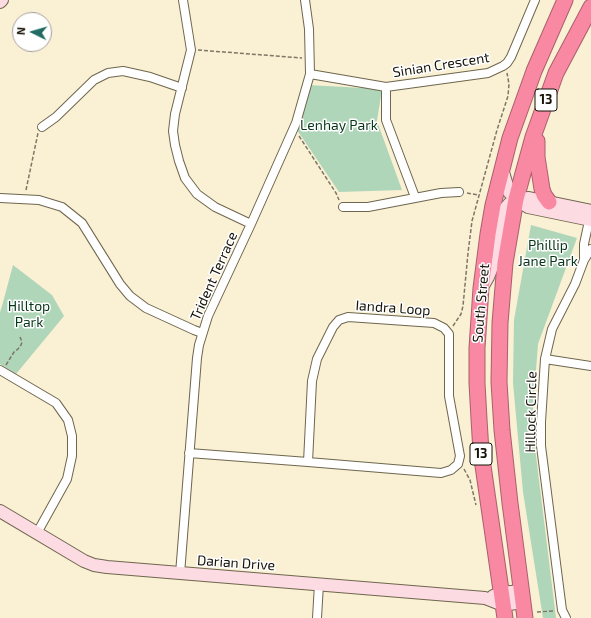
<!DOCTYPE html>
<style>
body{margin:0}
#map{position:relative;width:591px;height:618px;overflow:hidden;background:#faf0d4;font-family:"Exo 2",sans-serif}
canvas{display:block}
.north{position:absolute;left:12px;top:12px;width:40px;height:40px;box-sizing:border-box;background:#fff;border:1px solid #a2a19d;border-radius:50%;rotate:275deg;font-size:11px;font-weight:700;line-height:16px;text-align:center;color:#161309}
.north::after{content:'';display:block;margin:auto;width:14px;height:18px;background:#226b64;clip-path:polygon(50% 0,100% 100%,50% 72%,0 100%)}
</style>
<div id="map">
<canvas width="591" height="618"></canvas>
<div class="north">N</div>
</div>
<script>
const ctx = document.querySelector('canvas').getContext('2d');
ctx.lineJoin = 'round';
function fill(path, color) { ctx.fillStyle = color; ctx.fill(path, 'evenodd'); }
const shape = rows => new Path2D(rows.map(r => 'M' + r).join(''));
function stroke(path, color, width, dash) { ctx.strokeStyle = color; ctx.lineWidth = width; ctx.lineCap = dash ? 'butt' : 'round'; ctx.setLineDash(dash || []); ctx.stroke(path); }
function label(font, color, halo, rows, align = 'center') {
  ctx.font = font + ' "Exo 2",sans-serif'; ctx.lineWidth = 3; ctx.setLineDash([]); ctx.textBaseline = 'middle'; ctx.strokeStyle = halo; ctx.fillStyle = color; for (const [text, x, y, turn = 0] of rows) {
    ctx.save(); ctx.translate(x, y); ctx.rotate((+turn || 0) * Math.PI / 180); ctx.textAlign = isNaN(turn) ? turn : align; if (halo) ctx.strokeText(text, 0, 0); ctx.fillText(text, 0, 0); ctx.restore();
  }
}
const green = shape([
 [308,85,382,89,377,121,402,190,339,192,297,130],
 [531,225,577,238,538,344,532,423,556,618,543,618,523,492,513,383,514,320],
 [13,265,52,295,64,316,16,374,0,364,0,312,2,306]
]);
const path = shape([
 [198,50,302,58],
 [299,136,336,193,339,200],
 [26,190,38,133],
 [467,193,479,195],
 [453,326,461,314,463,306,468,253,472,221,497,130,508,96,509,84,507,73],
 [6,365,14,352,18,349,21,345,22,342,20,337],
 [464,469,470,480,476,505],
 [537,612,553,611]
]);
const street = shape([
 [183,0,191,50,175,114,173,131,175,145,179,161,185,178,197,194,215,207,251,224],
 [310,74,386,87,488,73,503,66,507,63,511,57,535,0],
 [386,87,386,120,415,197],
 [42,127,56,117,94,80,108,73,123,71,150,77,182,88],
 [0,198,39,200,62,207,82,223,120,284,130,296,146,308,194,330,202,333],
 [343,207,368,207,441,193,459,192],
 [584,260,584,244,590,216],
 [545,359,591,366],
 [0,370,56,403,68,420,72,436,72,456,67,479,37,533],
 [189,453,308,462,312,381,317,359,333,327,339,320,348,317,434,323,444,328,449,334,449,396,460,456,458,464,451,470,441,473,308,462],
 [180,574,197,358,199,345,208,316,251,224,296,123,310,74,309,29,305,0],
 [317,618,319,584],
 [566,618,562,610,541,446,541,422,545,359,552,329,575,284,584,260,591,249]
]);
const secondary = shape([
 [0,2,2,0],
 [502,169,509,192,516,199,528,207,591,220],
 [484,284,488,277,494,262,503,211,509,204,516,199,529,198,591,211],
 [0,511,84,561,94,565,107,567,485,598,503,605,522,602],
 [493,596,501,593,521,591]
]);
const highway = shape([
 [537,141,537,157,542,189,544,195,549,202],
 [505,618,481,452,479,419,477,383,477,348,481,288,488,234,493,205,510,138,534,71,565,0],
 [525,618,510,503,502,430,499,382,500,323,505,263,516,199,533,137,556,73,591,7]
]);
const shields = [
 [546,100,22],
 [481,454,22]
];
const shieldNames = [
 ["13",546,100],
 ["13",481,454]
];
const streetNames = [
 ["Sinian Crescent",441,65,-9],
 ["Trident Terrace",214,276,-66],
 ["South Street",481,303,-85],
 ["Iandra Loop",393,308,4],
 ["Hillock Circle",531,412,-89],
 ["Darian Drive",236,563,4]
];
const parkNames = [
 ["Lenhay Park",339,125],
 ["Phillip",548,245],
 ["Jane Park",548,261],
 ["Hilltop",29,306],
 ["Park",29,322]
];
fill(green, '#b0d6b9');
stroke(street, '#6e664d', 10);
stroke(secondary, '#6e664d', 14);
stroke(highway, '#aa5f6d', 17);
stroke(path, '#7d7765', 1.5, [4, 2]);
stroke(street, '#fff', 8);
stroke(secondary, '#fddbe3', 12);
stroke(highway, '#f988a3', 15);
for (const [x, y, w] of shields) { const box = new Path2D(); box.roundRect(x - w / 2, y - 11, w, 22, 3); ctx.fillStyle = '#fff'; ctx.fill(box); stroke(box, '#161309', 1); }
label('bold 13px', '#161309', null, shieldNames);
label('14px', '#161309', '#fff', streetNames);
label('14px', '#09361b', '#fff', parkNames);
</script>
